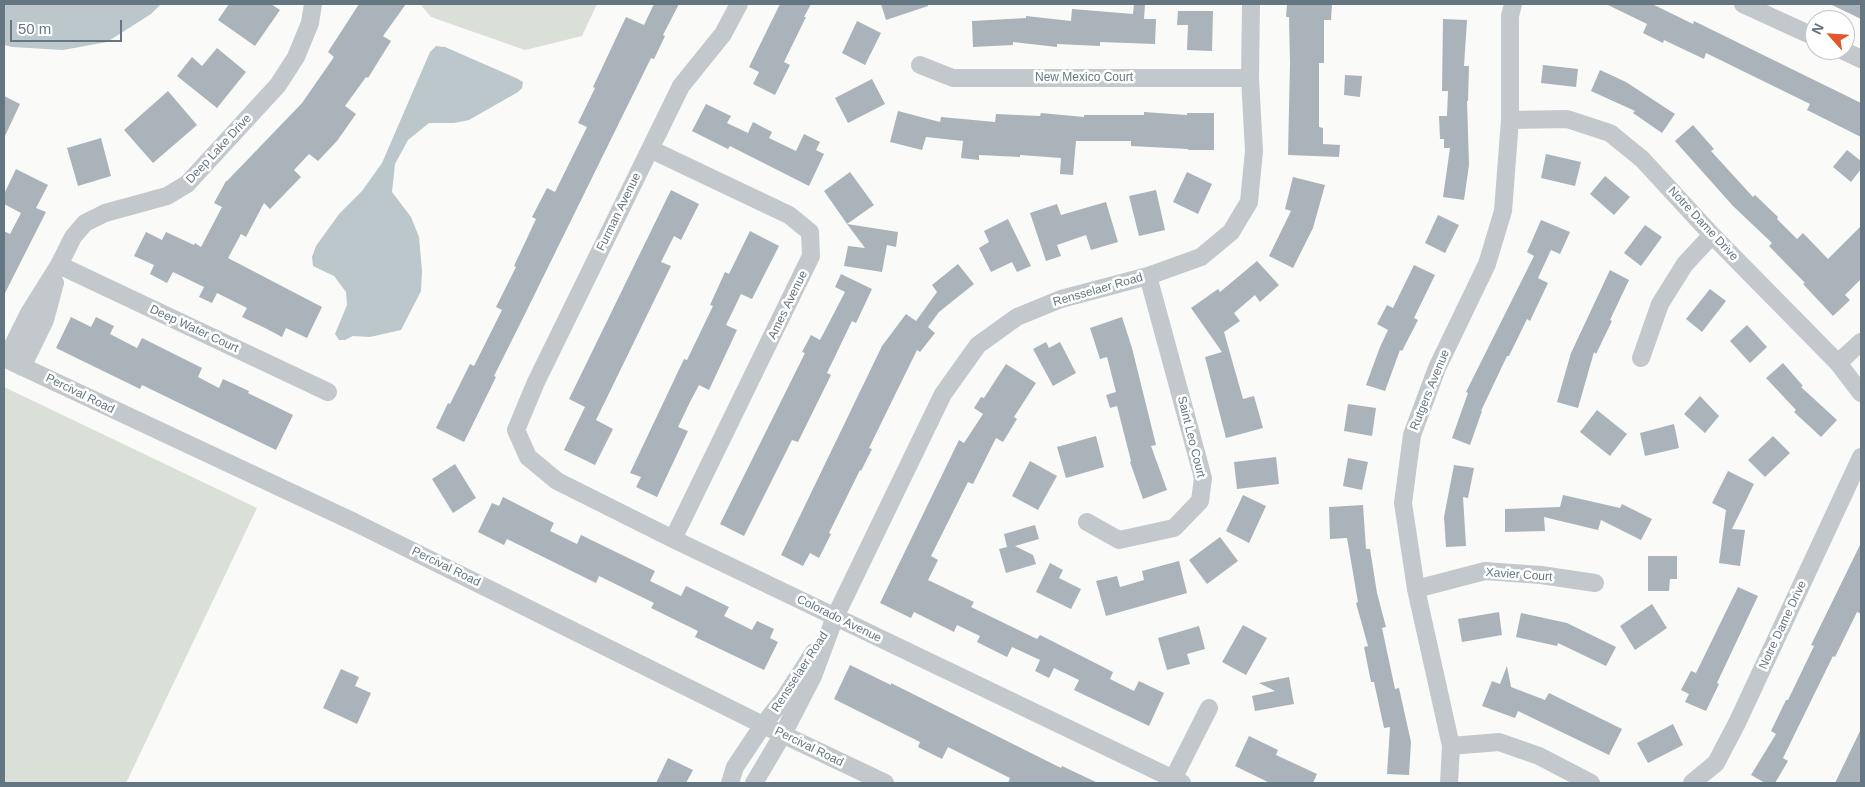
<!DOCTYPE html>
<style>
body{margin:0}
#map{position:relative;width:1865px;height:787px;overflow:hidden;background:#fafaf8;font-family:Helvetica,sans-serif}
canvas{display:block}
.frame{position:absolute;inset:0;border:5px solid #657683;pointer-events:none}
.north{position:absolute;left:1805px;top:10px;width:50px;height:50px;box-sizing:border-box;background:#fff;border:1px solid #c1c8cd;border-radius:50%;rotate:296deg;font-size:14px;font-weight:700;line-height:20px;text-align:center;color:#657683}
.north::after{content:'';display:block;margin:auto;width:18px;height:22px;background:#e4572e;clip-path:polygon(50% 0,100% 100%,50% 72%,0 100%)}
.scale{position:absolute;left:10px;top:20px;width:112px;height:22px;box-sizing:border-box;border:2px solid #657683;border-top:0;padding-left:6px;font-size:15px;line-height:18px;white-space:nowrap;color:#657683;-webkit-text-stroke:4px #fff;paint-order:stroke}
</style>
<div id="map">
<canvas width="1865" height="787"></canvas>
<div class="frame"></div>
<div class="north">N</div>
<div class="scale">50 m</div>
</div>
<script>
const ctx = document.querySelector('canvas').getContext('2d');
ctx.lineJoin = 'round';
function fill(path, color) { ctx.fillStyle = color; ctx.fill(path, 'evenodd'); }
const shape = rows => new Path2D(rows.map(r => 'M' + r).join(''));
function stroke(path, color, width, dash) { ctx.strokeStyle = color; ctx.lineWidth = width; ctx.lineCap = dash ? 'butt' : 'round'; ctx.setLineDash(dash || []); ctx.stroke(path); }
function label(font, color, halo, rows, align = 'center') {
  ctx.font = font + ' Helvetica,sans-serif'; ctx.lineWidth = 5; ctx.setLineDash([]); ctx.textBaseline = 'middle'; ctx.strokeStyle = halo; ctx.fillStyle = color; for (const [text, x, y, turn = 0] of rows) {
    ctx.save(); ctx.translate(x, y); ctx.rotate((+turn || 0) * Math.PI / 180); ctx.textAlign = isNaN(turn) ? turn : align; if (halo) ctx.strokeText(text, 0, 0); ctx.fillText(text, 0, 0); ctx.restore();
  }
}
const green = shape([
 [420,4,597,4,582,36,525,50,431,17],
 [4,387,257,508,126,783,4,783]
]);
const water = shape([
 [4,4,161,4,151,14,107,42,63,50,12,47,4,45],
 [436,46,445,47,516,78,523,82,522,88,518,92,469,120,454,123,429,123,408,140,395,164,392,192,411,217,419,237,422,271,421,291,401,330,370,337,353,336,345,340,339,340,335,334,347,305,346,292,334,276,313,266,312,257,316,246,339,214,362,191,382,163,430,52]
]);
const building = shape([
 [229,4,271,4,280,10,255,46,218,20],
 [359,4,406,4,383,36,391,41,368,78,366,77,345,106,356,114,337,141,318,161,309,154,294,170,301,177,270,209,264,203,246,237,241,234,228,258,322,307,307,338,286,328,282,337,265,328,242,317,247,308,217,293,212,303,199,297,204,287,173,272,167,283,150,274,154,265,134,256,146,232,162,240,166,232,194,245,195,243,201,247,222,207,214,203,226,181,227,181,302,103,334,57,328,52],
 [654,4,679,4,663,35,665,36,654,59,651,58,522,320,494,376,496,377,464,442,436,428,448,403,450,404,470,364,474,366,502,310,496,307,516,267,514,266,536,219,532,217,547,188,555,192,587,127,578,123,595,88,593,87,626,17,644,25],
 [780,4,811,4,804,17,806,17,784,62,790,65,775,95,753,84,759,72,749,67],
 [881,4,928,4,928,6,886,20],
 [1134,4,1145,4,1144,19,1156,19,1155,44,1100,42,1100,46,1057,44,1057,47,1013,42,1013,45,973,47,972,21,1026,18,1026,16,1071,21,1072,9,1133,14],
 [1287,4,1332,4,1331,20,1324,20,1324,63,1319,63,1319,127,1323,128,1323,144,1340,145,1339,157,1288,155,1290,63,1289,17,1286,17],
 [1606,4,1652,4,1693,24,1694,21,1861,103,1861,137,1807,110,1810,104,1706,53,1704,59,1664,40,1663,43,1643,33,1647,24],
 [1830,4,1861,4,1861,19],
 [1178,11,1213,11,1212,51,1187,50,1188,25,1177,25],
 [1443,19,1467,20,1464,66,1469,66,1468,101,1467,101,1469,165,1464,200,1443,197,1450,148,1444,148,1444,139,1440,139,1439,116,1447,116,1448,91,1442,91],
 [857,21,881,33,865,65,842,53],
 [217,48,246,72,217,108,177,76,192,57,202,66],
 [1543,65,1578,69,1576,87,1541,83],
 [1600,70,1626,82,1675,114,1662,133,1633,113,1635,111,1591,91],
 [1345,75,1362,76,1360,97,1344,95],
 [872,79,885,104,848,123,835,98],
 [168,91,197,125,153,163,124,130],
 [4,96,20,104,4,138],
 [706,104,731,116,727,123,748,133,753,122,772,132,769,138,796,151,804,134,820,142,816,150,824,154,809,186,730,146,728,149,692,131],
 [898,111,940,122,941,117,995,122,996,114,1040,116,1041,113,1084,117,1084,115,1144,115,1144,112,1187,115,1187,113,1214,113,1214,150,1188,150,1188,149,1131,146,1131,141,1076,141,1073,175,1060,174,1061,158,1020,155,1020,157,979,155,979,160,961,158,963,141,926,137,922,150,890,142],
 [1693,125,1714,149,1711,151,1753,197,1755,195,1778,217,1777,219,1797,239,1803,233,1828,259,1861,226,1861,279,1845,295,1850,300,1833,316,1803,284,1805,283,1769,246,1772,243,1733,206,1675,141],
 [101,138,111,176,78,186,67,148],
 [1847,150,1861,161,1861,169,1851,182,1833,167],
 [1546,154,1581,162,1575,186,1541,178],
 [16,169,48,185,36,208,46,212,4,295,4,231,10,234,21,213,4,204,4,194],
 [850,172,874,205,847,224,824,191],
 [1187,172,1212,184,1198,214,1173,202],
 [1605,176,1630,197,1614,215,1590,194],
 [1293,177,1325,185,1313,228,1293,268,1269,256,1291,211,1285,209],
 [671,190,699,204,681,240,674,236,661,262,671,266,596,420,613,429,595,465,564,450,585,407,569,399],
 [1156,190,1165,230,1139,236,1129,196],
 [1106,202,1118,242,1091,250,1086,235,1057,245,1061,256,1046,261,1030,213,1057,204,1061,215],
 [1438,215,1459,225,1445,253,1425,243],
 [1008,219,1031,266,1017,272,1012,262,991,272,979,248,989,242,984,231],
 [1541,220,1570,232,1560,254,1551,250,1538,278,1548,283,1530,321,1527,319,1509,356,1507,356,1481,411,1482,411,1470,445,1452,438,1468,393,1466,392,1534,256,1527,252],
 [847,224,898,232,896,247,887,245,882,272,844,266,848,246,865,248],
 [1645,225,1662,237,1641,266,1624,253],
 [750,231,779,246,752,299,741,294,726,325,737,330,709,390,699,385,690,402,678,427,688,431,657,497,636,487,641,477,630,473,684,359,687,360,713,306,710,305,725,272,729,274],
 [1257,261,1279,285,1260,302,1255,295,1234,313,1240,321,1224,332,1243,399,1254,396,1263,428,1226,438,1205,357,1222,352,1191,308,1218,289,1220,292],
 [958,264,974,284,939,312,928,327,935,333,920,352,917,350,869,448,872,449,861,471,860,470,829,533,831,534,819,558,810,553,803,566,781,555,882,346,906,314,916,321,937,292,932,285],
 [1414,265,1435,275,1414,318,1418,320,1402,351,1400,350,1385,391,1366,385,1380,347,1388,330,1377,324,1387,305,1393,308],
 [1610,270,1629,280,1610,320,1612,321,1596,354,1594,352,1578,408,1557,402,1571,353],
 [841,274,872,289,856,323,852,321,827,373,831,375,798,442,792,440,744,536,720,524,805,353,802,352,811,335,820,340,845,292,835,287],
 [1710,289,1726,301,1702,332,1686,319],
 [71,317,91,327,96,317,114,326,110,334,137,348,142,338,202,368,198,377,219,388,223,379,249,391,248,393,293,415,276,450,142,385,140,389,56,348],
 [1122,317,1132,348,1156,445,1151,446,1167,490,1143,499,1130,462,1131,461,1117,406,1110,408,1106,395,1116,392,1107,357,1100,359,1090,328],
 [1747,325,1767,347,1750,363,1730,341],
 [1046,342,1049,348,1060,342,1076,373,1053,386,1033,349],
 [1783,363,1803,386,1801,387,1837,420,1821,437,1794,412,1796,410,1766,378],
 [1006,364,1036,383,1014,417,1017,419,1003,442,996,438,973,484,968,482,931,556,938,560,928,580,974,602,971,607,1037,639,1040,635,1113,672,1110,679,1134,691,1139,681,1164,693,1149,726,1074,690,1079,680,1054,668,1049,678,1035,671,1040,660,1012,647,1007,657,977,642,980,636,957,625,954,632,914,612,911,618,880,603,959,440,964,443,983,414,974,408,981,397,984,398],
 [1700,396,1719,416,1705,433,1684,414],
 [1348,404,1376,408,1372,436,1344,431],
 [1597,410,1627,434,1610,456,1580,432],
 [1674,424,1679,448,1645,456,1640,433],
 [1096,436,1104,467,1066,478,1057,447],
 [1773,436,1790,453,1765,477,1748,460],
 [1276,457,1279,484,1237,489,1234,462],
 [1348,458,1368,462,1362,490,1343,486],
 [1030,461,1057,476,1038,510,1012,496],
 [455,464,476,498,453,513,432,479],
 [1454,465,1474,468,1468,498,1463,497,1466,546,1446,547,1444,517],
 [1728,471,1754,484,1732,529,1745,530,1740,566,1719,563,1726,510,1712,503],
 [1243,495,1266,506,1249,543,1226,531],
 [1563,495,1620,508,1622,504,1652,519,1641,540,1601,520,1598,530,1544,517,1545,531,1505,532,1505,509,1560,507],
 [503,497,554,523,550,531,577,544,581,535,655,571,650,581,681,596,686,586,729,607,724,616,752,630,757,621,774,629,770,638,778,642,764,670,695,637,698,631,651,608,654,603,599,576,596,583,507,539,504,545,478,532,492,503,499,506],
 [1363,505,1366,549,1370,549,1377,593,1386,627,1382,628,1395,689,1399,688,1411,742,1409,775,1387,774,1390,727,1384,728,1374,682,1371,682,1364,647,1368,646,1356,603,1358,602,1347,538,1330,539,1329,507],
 [1035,525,1039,539,1015,546,1033,555,1036,564,1006,573,999,549,1007,547,1004,534],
 [1220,537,1238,561,1207,584,1189,560],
 [1861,543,1861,614,1857,612,1835,657,1833,656,1783,758,1788,761,1775,783,1765,783,1751,775,1776,734,1771,731,1786,700,1788,700,1814,646,1811,645],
 [1648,556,1677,556,1677,579,1670,579,1669,591,1648,591],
 [1179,561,1187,593,1106,616,1096,581,1117,576,1120,587,1144,580,1142,571],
 [1050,563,1063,570,1059,578,1081,589,1071,609,1036,592],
 [1738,587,1758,596,1717,683,1719,684,1706,711,1685,702,1689,694,1681,690,1691,671,1696,673],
 [1652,604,1667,628,1635,650,1620,626],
 [1499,612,1502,635,1462,642,1458,619],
 [1521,613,1567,623,1616,647,1606,666,1558,643,1557,646,1516,637],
 [1243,625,1267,638,1246,675,1222,662],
 [1199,626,1205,649,1187,654,1190,664,1167,670,1158,638],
 [850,665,891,685,891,683,1061,768,1062,766,1098,783,1008,783,1010,778,948,747,942,759,918,747,920,742,834,699],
 [1507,666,1511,687,1545,700,1549,693,1622,729,1609,755,1518,711,1515,718,1482,706,1492,681,1500,684],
 [341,669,359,677,355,686,371,693,357,724,323,708],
 [1289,677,1294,704,1255,711,1252,696,1275,691,1259,683],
 [1673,724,1683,745,1648,763,1637,743],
 [1861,729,1861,783,1835,783],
 [1249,736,1278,750,1276,755,1317,774,1313,783,1270,783,1235,766],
 [668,758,693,770,686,783,656,783]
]);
const minor = shape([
 [739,4,723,34,681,86,536,382,516,430,528,457,557,481,673,539,1182,783],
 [1743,4,1815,37],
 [1842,50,1861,59],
 [920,65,953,78,1250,78],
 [1510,120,1567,119,1610,133,1642,159,1712,235,1838,363,1861,393],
 [650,149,789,215,810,232,811,256,673,539],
 [59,265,328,392],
 [4,358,354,522,763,725,885,783],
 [1641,358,1660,304,1685,264,1712,235],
 [6,359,29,313,59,265,73,237,85,223,105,213,167,196,187,184,278,85,296,57,310,23,313,4],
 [1838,363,1861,342],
 [22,367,45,320,55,283],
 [1087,522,1119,540,1174,528,1200,501,1203,478,1148,276],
 [1416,589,1485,571,1541,575,1595,583],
 [1451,746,1499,742,1539,756,1591,783],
 [1173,779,1209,708],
 [730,783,735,767,763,725,785,697,814,652],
 [754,783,783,734,813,676,835,617,943,394,978,345,1017,317,1061,299,1148,276,1201,257,1231,232,1249,202,1254,151,1250,78,1251,4],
 [1449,783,1451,746,1416,589,1403,503,1412,435,1437,368,1487,264,1503,211,1510,120,1510,16,1513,4],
 [1692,783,1716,763,1737,723,1861,457]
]);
const streetNames = [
 ["New Mexico Court",1084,78],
 ["Deep Lake Drive",219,149,-47],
 ["Furman Avenue",619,212,-64],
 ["Notre Dame Drive",1703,224,47],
 ["Rensselaer Road",1098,290,-16],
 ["Ames Avenue",788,305,-64],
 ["Deep Water Court",194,329,25],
 ["Rutgers Avenue",1430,390,-68],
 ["Percival Road",80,394,26],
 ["Saint Leo Court",1191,437,76],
 ["Percival Road",446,567,26],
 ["Xavier Court",1519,575,4],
 ["Colorado Avenue",839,619,26],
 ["Notre Dame Drive",1783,625,-65],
 ["Rensselaer Road",800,672,-57],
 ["Percival Road",809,747,26]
];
fill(green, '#dadfd7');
fill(water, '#bbc7cb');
fill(building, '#aab3b9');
stroke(minor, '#c3c8cc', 18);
label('12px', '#657683', '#fff', streetNames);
</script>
